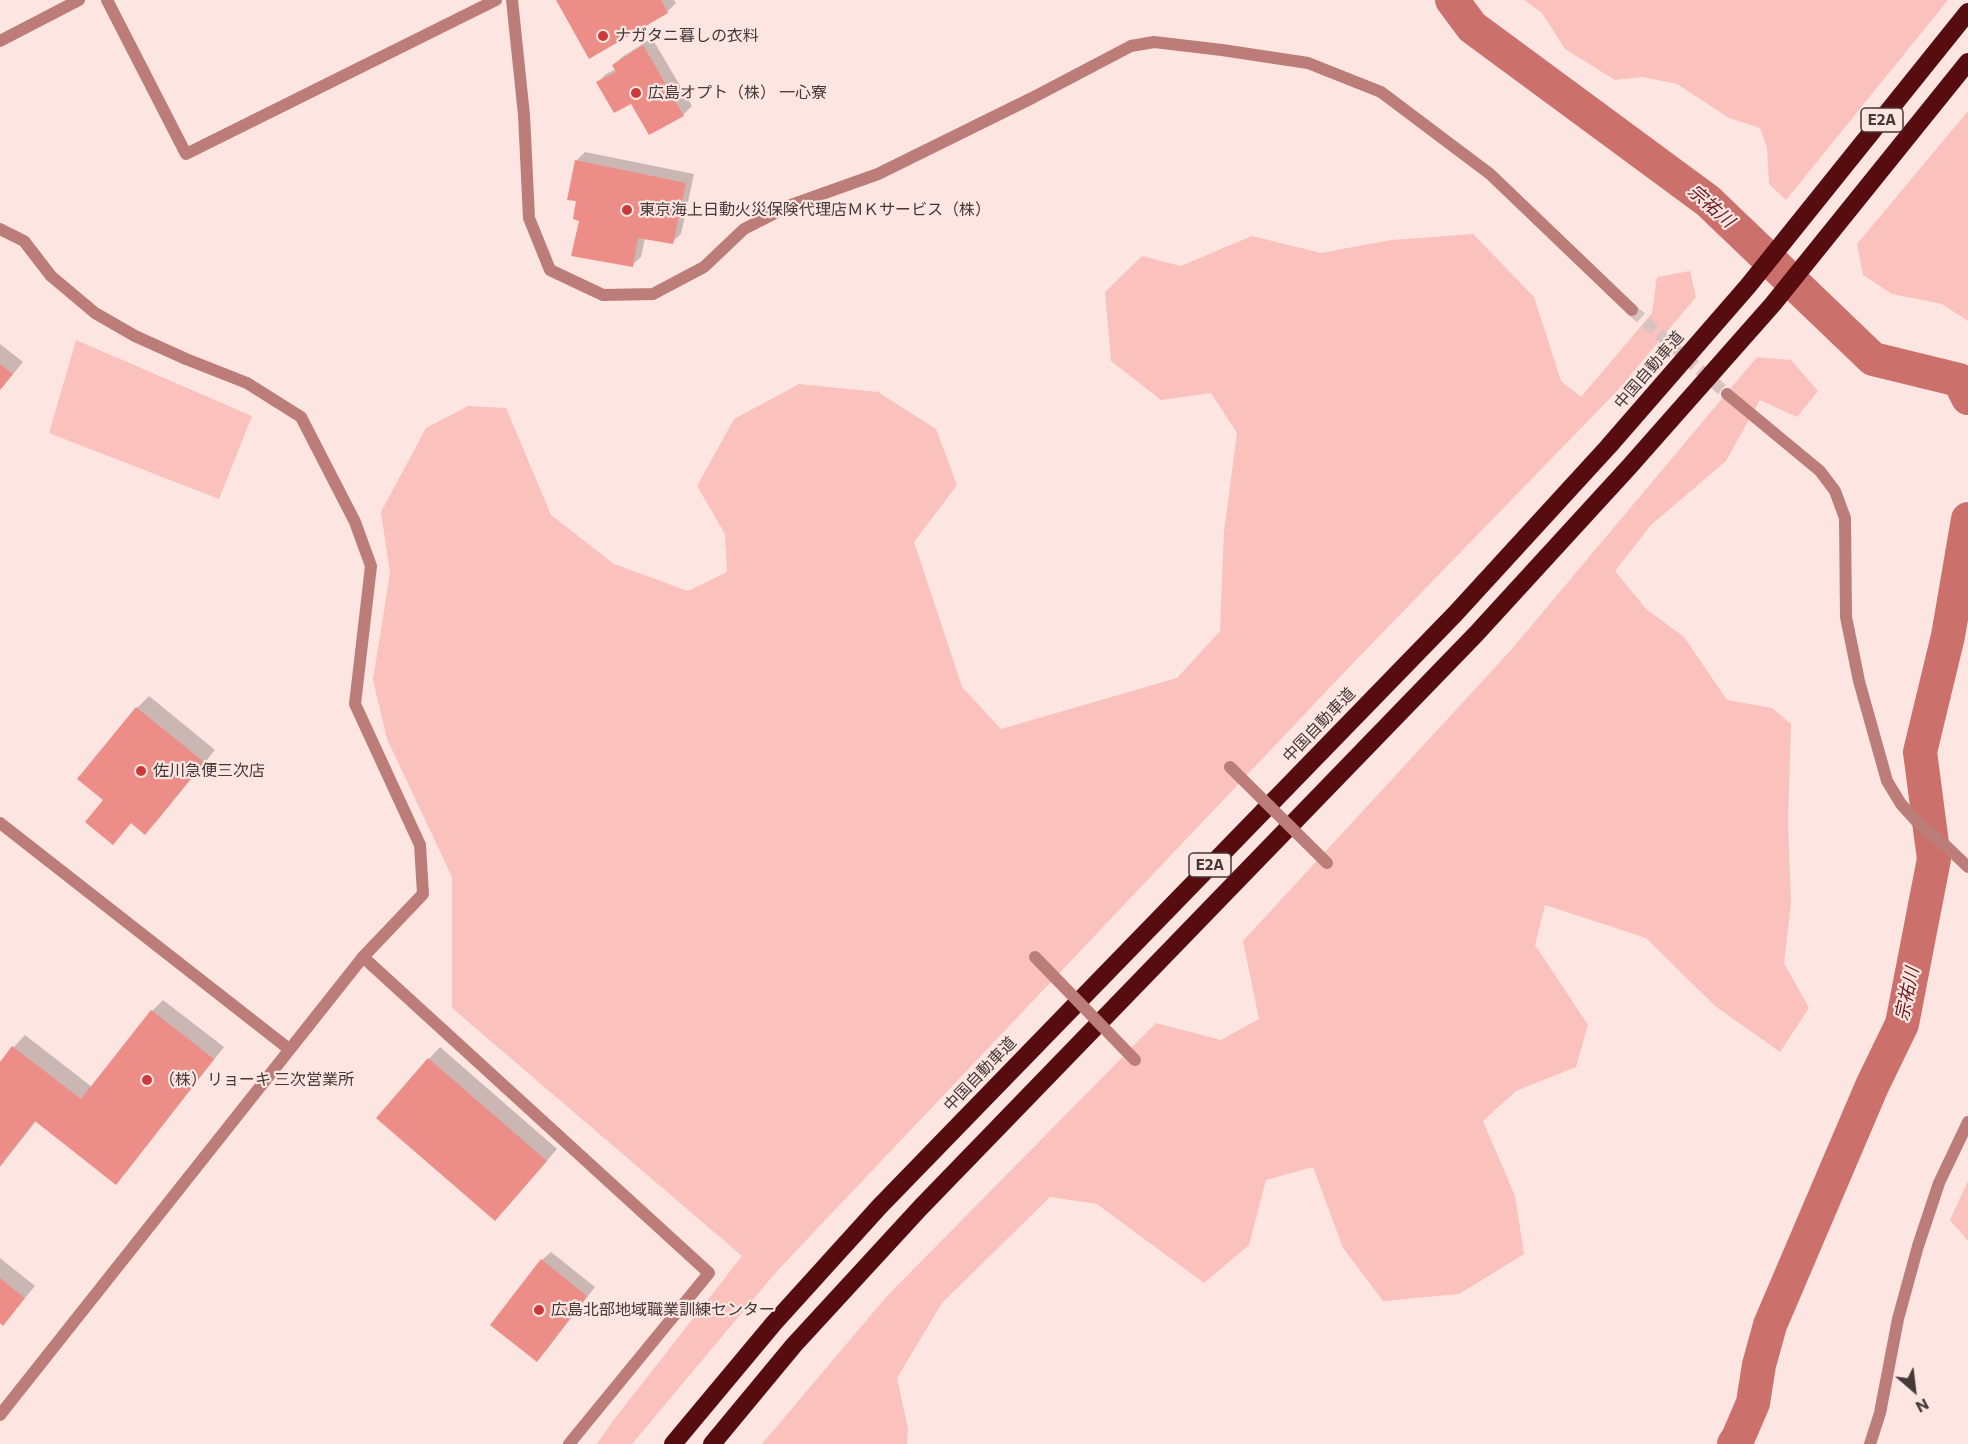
<!DOCTYPE html>
<meta charset="utf-8">
<style>
body{margin:0}
#map{position:relative;width:1968px;height:1444px;overflow:hidden;background:#fde5e2;font-family:Commissioner,sans-serif}
canvas{display:block}
.north{position:absolute;left:1884px;top:1360px;width:60px;height:60px;-webkit-text-stroke:4px #fde5e2;paint-order:stroke;rotate:152deg;font-size:16px;font-weight:700;line-height:24px;text-align:center;color:#443938}
.north::after{content:'';display:block;margin:auto;width:21px;height:27px;background:#443938;clip-path:polygon(50% 0,100% 100%,50% 72%,0 100%)}
</style>
<div id="map">
<canvas width="1968" height="1444"></canvas>
<div class="north">N</div>
</div>
<script>
const ctx = document.querySelector('canvas').getContext('2d');
ctx.lineJoin = 'round';
function fill(path, color) { ctx.fillStyle = color; ctx.fill(path, 'evenodd'); }
const shape = rows => new Path2D(rows.map(r => 'M' + r).join(''));
function stroke(path, color, width, dash) { ctx.strokeStyle = color; ctx.lineWidth = width; ctx.lineCap = dash ? 'butt' : 'round'; ctx.setLineDash(dash || []); ctx.stroke(path); }
function label(font, color, halo, rows, align = 'center') {
  ctx.font = font + ' Commissioner,"Noto Sans JP",sans-serif'; ctx.lineWidth = 4.5; ctx.setLineDash([]); ctx.textBaseline = 'middle'; ctx.strokeStyle = halo; ctx.fillStyle = color; for (const [text, x, y, turn = 0] of rows) {
    ctx.save(); ctx.translate(x, y); ctx.rotate((+turn || 0) * Math.PI / 180); ctx.textAlign = isNaN(turn) ? turn : align; if (halo) ctx.strokeText(text, 0, 0); ctx.fillText(text, 0, 0); ctx.restore();
  }
}
const green = shape([
 [1524,0,1948,0,1786,200,1769,184,1767,147,1760,128,1729,118,1677,84,1643,77,1615,80,1565,49,1542,13],
 [1968,111,1968,321,1942,304,1892,294,1863,275,1857,244],
 [1473,234,1534,297,1561,381,1581,397,1652,313,1657,277,1690,271,1696,297,1619,389,1355,661,777,1271,632,1444,597,1444,612,1422,742,1256,452,1008,452,877,387,739,373,680,390,573,381,512,426,428,468,406,506,408,551,515,614,564,688,591,727,572,725,534,697,486,734,419,799,384,878,392,936,429,957,485,914,542,962,687,1001,729,1177,678,1220,631,1224,532,1237,433,1211,393,1161,400,1111,361,1105,292,1142,256,1181,266,1252,236,1321,253,1391,240],
 [76,340,252,416,219,499,49,433],
 [1757,357,1791,360,1818,391,1797,417,1760,400,1726,461,1651,525,1615,571,1646,609,1684,637,1727,700,1772,708,1791,724,1788,822,1791,903,1784,963,1809,1008,1780,1052,1715,1006,1646,938,1545,905,1535,945,1588,1025,1576,1067,1516,1091,1483,1121,1515,1196,1524,1254,1459,1294,1383,1301,1343,1248,1313,1167,1266,1180,1249,1245,1204,1283,1097,1204,1050,1197,942,1303,897,1378,908,1429,907,1444,762,1444,887,1296,1156,1023,1221,1040,1259,1019,1243,941,1511,650],
 [1968,1181,1968,1241,1950,1220]
]);
const shadow = shape([
 [558,0,674,0,676,3,667,12],
 [652,38,692,106,683,115,632,102,598,82,606,74,616,69,614,65,622,57],
 [585,152,694,174,681,234,672,242,645,238,641,257,632,265,581,220,576,161],
 [0,344,23,362,0,390],
 [149,696,215,750,157,821,145,833,79,779,137,708],
 [163,1000,224,1047,127,1171,116,1183,36,1121,0,1167,0,1064,14,1047,25,1035,92,1087,152,1011],
 [440,1047,557,1149,506,1208,429,1059],
 [551,1252,595,1287,545,1352,537,1360,542,1260],
 [0,1258,35,1286,3,1324,0,1321]
]);
const river = shape([
 [1452,0,1472,27,1708,201,1873,359,1959,380,1968,398],
 [1734,1444,1738,1438,1753,1403,1759,1365,1770,1325,1872,1086,1902,1024,1934,859,1920,752,1948,636,1968,519]
]);
const building = shape([
 [556,0,661,0,668,13,589,59],
 [643,45,684,116,649,135,631,104,614,113,596,82,616,72,612,65],
 [575,160,686,183,673,244,638,238,633,267,571,256,579,221,573,219,576,201,567,200],
 [0,364,13,374,0,390],
 [136,707,204,762,145,835,131,823,113,845,85,822,103,800,77,779],
 [151,1010,214,1059,116,1185,35,1121,0,1166,0,1062,12,1046,81,1099],
 [428,1058,547,1161,495,1221,376,1118],
 [541,1259,587,1296,537,1362,490,1325],
 [0,1278,25,1298,3,1326,0,1323]
]);
const tertiaryTunnel = shape([
 [1632,310,1727,394]
]);
const minor = shape([
 [363,957,709,1273,569,1444]
]);
const tertiary = shape([
 [107,0,186,154,496,0],
 [512,0,524,115,529,218,550,270,603,295,653,294,704,267,744,229,791,205,878,174,1032,98,1131,46,1154,42,1222,50,1308,63,1381,92,1490,174,1632,310],
 [0,41,79,0],
 [0,229,24,241,51,276,95,313,135,336,186,359,247,383,301,417,355,522,371,566,355,704,420,845,423,894,363,957,0,1415],
 [1727,394,1820,471,1835,491,1845,518,1846,617,1859,681,1887,781,1901,804,1919,824,1945,845,1968,867],
 [0,823,289,1049],
 [1870,1444,1880,1413,1898,1319,1918,1246,1939,1183,1968,1122]
]);
const motorway = shape([
 [673,1444,774,1323,880,1206,1455,614,1608,447,1748,286,1968,12],
 [712,1444,794,1345,921,1207,1476,634,1629,467,1773,304,1968,62]
]);
const minorBridge = shape([
 [1230,767,1327,863],
 [1035,957,1135,1060]
]);
const markers = [
 [603,36,6,"#c93a3d"],
 [636,93,6,"#c93a3d"],
 [627,210,6,"#c93a3d"],
 [141,771,6,"#c93a3d"],
 [147,1080,6,"#c93a3d"],
 [539,1310,6,"#c93a3d"]
];
const shields = [
 [1882,120,42],
 [1210,865,42]
];
const shieldNames = [
 ["E2A",1882,120],
 ["E2A",1210,865]
];
const poiNames = [
 ["ナガタニ暮しの衣料",615,36],
 ["広島オプト（株） 一心寮",648,93],
 ["東京海上日動火災保険代理店ＭＫサービス（株）",639,210],
 ["佐川急便三次店",153,771],
 ["（株）リョーキ 三次営業所",159,1080],
 ["広島北部地域職業訓練センター",551,1310]
];
const streetNames = [
 ["中国自動車道",1649,370,-49],
 ["中国自動車道",1319,725,-46],
 ["中国自動車道",980,1074,-46]
];
const waterNames = [
 ["宗祐川",1711,206,41],
 ["宗祐川",1907,994,-78]
];
fill(green, '#fbc1bd');
fill(shadow, '#0003');
stroke(river, '#cc706b', 34);
fill(building, '#ed8d87');
stroke(tertiaryTunnel, '#d8c3c0', 12, [12, 6]);
stroke(minor, '#bc7c78', 12);
stroke(tertiary, '#bc7c78', 12);
stroke(motorway, '#570c10', 18);
stroke(minorBridge, '#bc7c78', 12);
for (const [x, y, r, color] of markers) { const dot = new Path2D(); dot.arc(x, y, r, 0, 2 * Math.PI); ctx.fillStyle = color; ctx.fill(dot); stroke(dot, '#fde5e2', 2); }
for (const [x, y, w] of shields) { const box = new Path2D(); box.roundRect(x - w / 2, y - 12, w, 24, 4.5); ctx.fillStyle = '#fde5e2'; ctx.fill(box); stroke(box, '#443938', 1.5); }
label('bold 15px', '#443938', null, shieldNames);
label('16px', '#443938', '#fde5e2', poiNames, 'left');
label('16px', '#443938', '#fde5e2', streetNames);
label('italic 18px', '#691418', '#fde5e2', waterNames);
</script>
